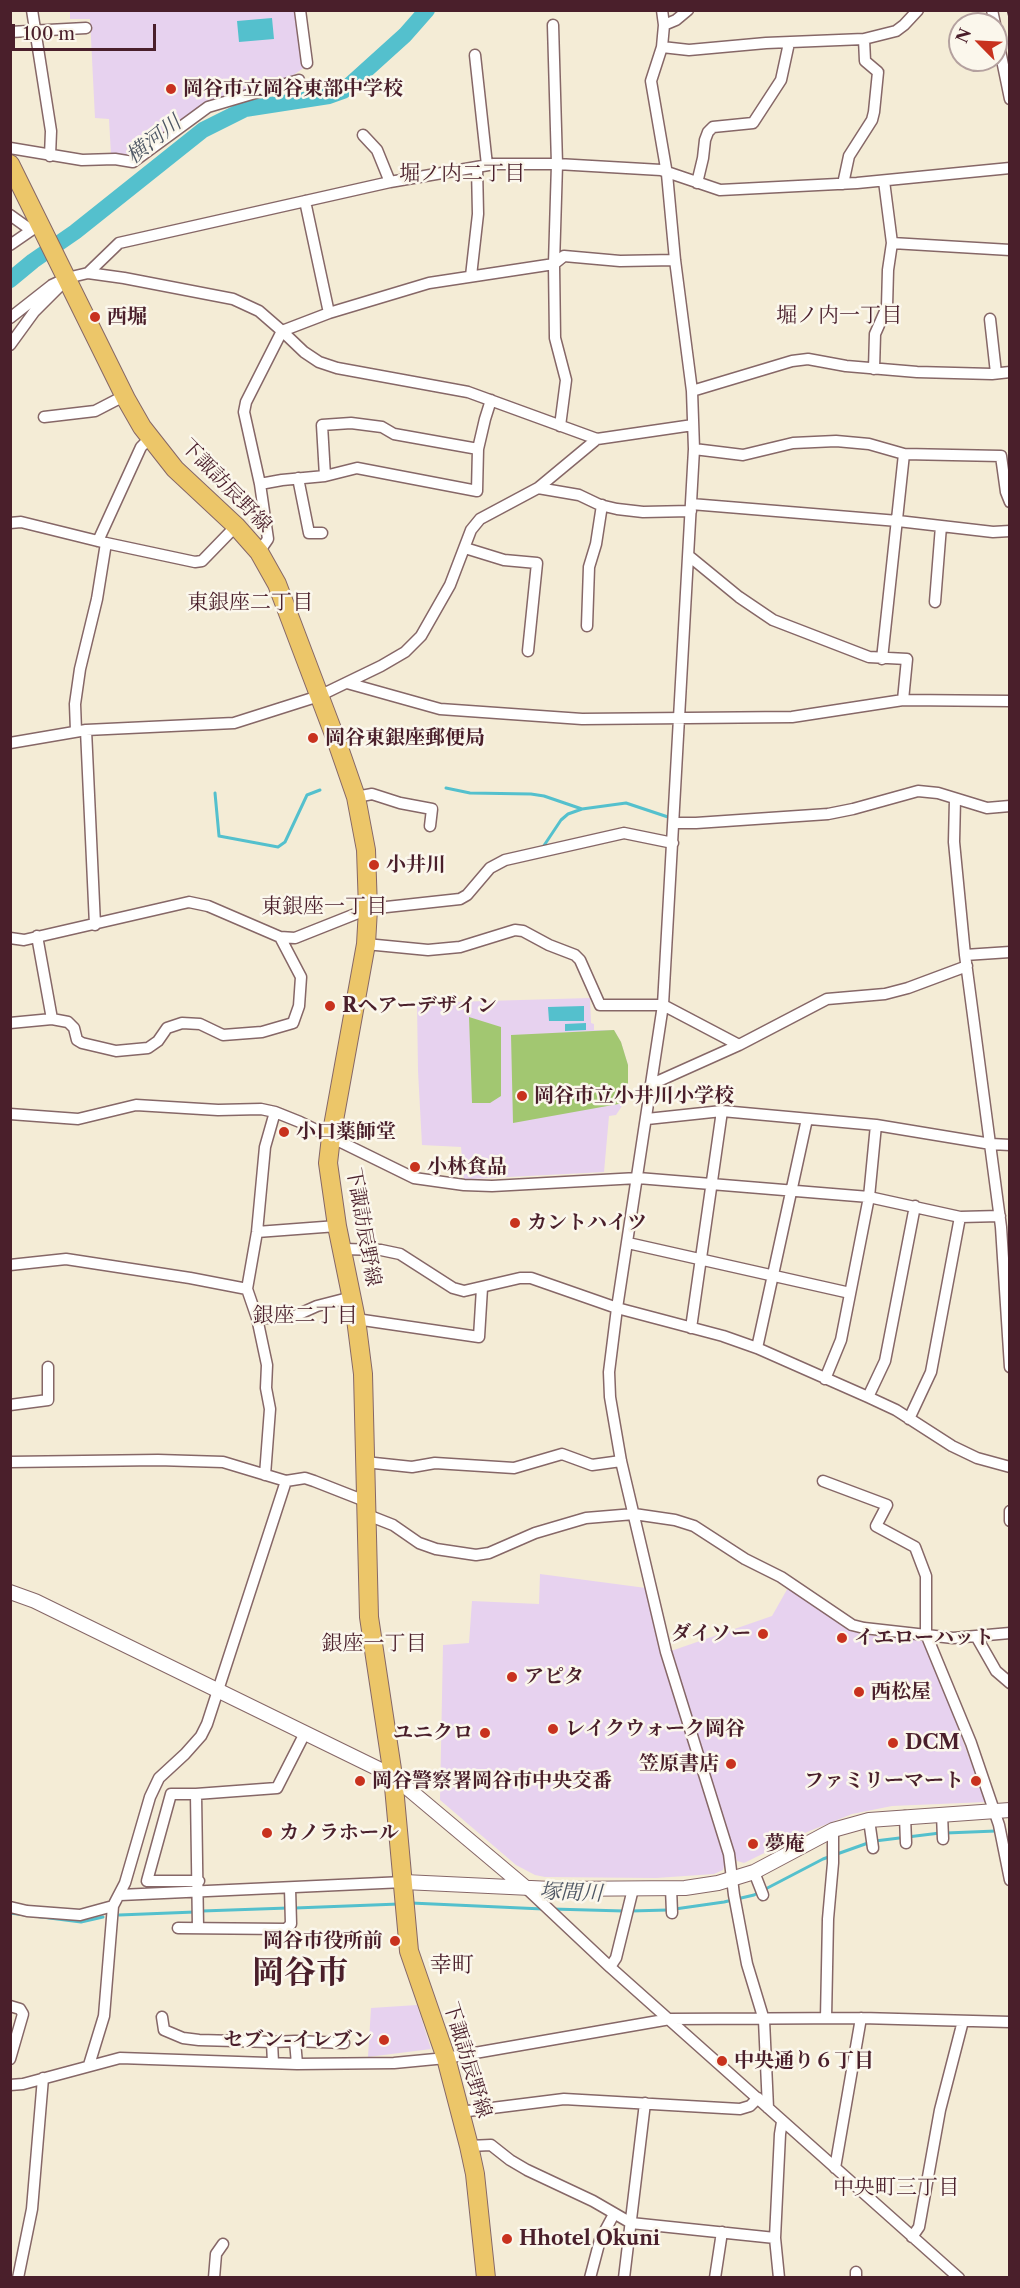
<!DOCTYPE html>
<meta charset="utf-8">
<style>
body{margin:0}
#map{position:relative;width:1020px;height:2288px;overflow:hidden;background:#f4ecd6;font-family:"Libre Caslon Text",serif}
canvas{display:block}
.frame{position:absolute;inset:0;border:12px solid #4a1f2b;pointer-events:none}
.north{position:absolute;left:948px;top:12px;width:60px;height:60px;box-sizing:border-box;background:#fbf7ec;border:2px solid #b4a19f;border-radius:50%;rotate:294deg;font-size:16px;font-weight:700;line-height:24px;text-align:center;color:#4a1f2b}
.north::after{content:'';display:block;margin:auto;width:21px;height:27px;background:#c8321e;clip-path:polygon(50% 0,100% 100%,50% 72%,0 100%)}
.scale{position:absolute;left:12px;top:24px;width:144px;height:27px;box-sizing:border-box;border:3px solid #4a1f2b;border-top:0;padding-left:8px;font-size:18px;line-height:21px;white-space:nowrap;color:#4a1f2b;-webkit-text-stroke:4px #fbf7ec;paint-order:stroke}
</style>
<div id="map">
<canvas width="1020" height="2288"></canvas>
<div class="frame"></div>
<div class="north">N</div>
<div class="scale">100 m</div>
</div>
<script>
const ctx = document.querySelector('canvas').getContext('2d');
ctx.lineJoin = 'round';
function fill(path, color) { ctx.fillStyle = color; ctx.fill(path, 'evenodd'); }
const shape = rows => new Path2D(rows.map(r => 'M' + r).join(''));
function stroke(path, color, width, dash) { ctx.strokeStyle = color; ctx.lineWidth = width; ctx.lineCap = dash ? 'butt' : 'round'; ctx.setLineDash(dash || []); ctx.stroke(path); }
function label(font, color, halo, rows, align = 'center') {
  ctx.font = font + ' "Libre Caslon Text","Noto Serif JP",serif'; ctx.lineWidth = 5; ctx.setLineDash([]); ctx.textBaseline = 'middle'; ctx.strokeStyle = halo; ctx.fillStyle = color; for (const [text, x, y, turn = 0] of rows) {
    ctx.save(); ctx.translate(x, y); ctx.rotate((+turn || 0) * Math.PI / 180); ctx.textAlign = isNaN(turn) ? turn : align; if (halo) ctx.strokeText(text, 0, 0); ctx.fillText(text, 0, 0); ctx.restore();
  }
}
const built = shape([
 [70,11,297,11,305,67,292,76,206,103,132,158,111,155,109,119,95,118,90,19,70,19],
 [590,998,591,1023,594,1024,594,1030,614,1030,621,1042,628,1065,628,1089,625,1089,624,1103,616,1115,609,1116,604,1172,471,1179,464,1181,461,1147,422,1145,418,1071,417,1003],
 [540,1574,646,1588,675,1701,711,1809,725,1862,723,1870,714,1874,656,1878,545,1877,535,1875,516,1865,440,1800,443,1645,469,1643,472,1601,539,1604],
 [789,1586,859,1632,867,1635,879,1636,880,1634,922,1637,925,1641,986,1802,892,1806,852,1814,807,1832,744,1863,737,1861,702,1755,671,1651,772,1616],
 [417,2005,431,2049,368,2057,371,2008]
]);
const green = shape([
 [469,1017,501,1027,501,1096,490,1103,472,1103],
 [614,1030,621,1042,628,1065,628,1089,625,1089,624,1103,513,1123,511,1035]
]);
const water = shape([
 [272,18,274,39,239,42,237,21],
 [584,1006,584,1021,549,1021,548,1007],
 [586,1023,586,1030,565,1031,565,1024]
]);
const stream = shape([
 [446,788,470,793,531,794,544,796,582,809],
 [215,793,219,836,278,847,285,842,307,795,320,790],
 [543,847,561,820,568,814,582,809,626,803,668,817],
 [946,1833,996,1831],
 [875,1841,940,1833],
 [411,1903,543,1909],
 [295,1908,399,1904],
 [552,1909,624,1911],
 [675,1909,724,1902,754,1895,823,1859,868,1843],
 [202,1911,288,1908],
 [630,1911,668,1910],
 [10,1913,81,1922,103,1917],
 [119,1915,195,1912]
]);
const river = shape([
 [10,280,33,261,75,232,203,130,245,109,329,96,343,91,405,35,427,10]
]);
const minor = shape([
 [32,10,51,131,50,156],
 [300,10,307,63],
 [662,10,664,25,662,47,651,81,667,174,675,260,692,391,694,449,663,1005,617,1308,609,1372,610,1397,621,1461,666,1652,729,1854,734,1895,747,1964,764,2020,768,2108],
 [992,10,995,24],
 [553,25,557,164,554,264,555,338,566,380,560,426],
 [664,25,676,20,688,10],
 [996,31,1010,99],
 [10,32,86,28],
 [662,47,689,50,766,43,864,39,896,31,904,25,918,10],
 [475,55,487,165],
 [363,135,377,150,390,182],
 [10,148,82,160,115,159,133,162,208,107,299,80],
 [697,183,703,158,705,140,708,132,713,127,753,123,781,80,789,43],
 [843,184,849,156,872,120,874,112,878,72,865,61,864,39],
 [305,201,329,313],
 [10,215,31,230],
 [892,243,1010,250],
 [10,245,39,225],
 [88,273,119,243,390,182,494,164,557,164,661,170,720,190,857,183,1010,168],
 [471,276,478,214,477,167],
 [10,318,52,285,67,278,88,273,124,278,233,299,259,311,282,331,329,313,429,283,554,264,564,256,620,261,675,260],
 [990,319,996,373],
 [10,345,34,312,65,281],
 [874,369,875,334,887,307,888,270,892,243,884,181],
 [692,391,792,361,808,359,846,366,917,372,992,374,1010,372],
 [44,417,95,411,124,396],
 [478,449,485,419,491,400],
 [694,449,743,455,793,443,836,441,869,444,904,454,1001,456,1006,492,1010,502],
 [298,478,309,533,322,533],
 [260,484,282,480,325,476,357,468,477,491,478,449,394,434,382,427,351,423,322,425,325,476],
 [538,488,579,495,600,505,617,509,643,512,691,511],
 [691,504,898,521,993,532,1010,531],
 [10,523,21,522,106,543,195,562,202,561,236,526],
 [98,541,141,447,150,438],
 [465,548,504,560,537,563,528,651],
 [259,552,268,539,260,484,244,412,246,402,282,331,304,352,319,362,337,368,468,392,597,439,693,425],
 [689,556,739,597,773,620,869,657,907,659,903,700],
 [935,602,941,526],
 [587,626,589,567,596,544,602,505],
 [882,659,904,454],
 [347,683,440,709,582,719,792,717,903,700,1010,701],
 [86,730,95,925],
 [76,731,75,704,80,669,97,599,106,543],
 [10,743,86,730,234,723,319,696,381,666,405,652,421,636,450,585,471,530,480,519,538,488,597,439],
 [356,797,372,794,400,803,432,809,430,826],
 [955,799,954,842,965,955,1001,1227,1010,1367],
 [675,823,696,823,828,814,853,809,918,791,938,793,987,808,1010,806],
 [37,936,52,1019],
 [10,938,24,940,189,902,208,906,280,937,295,938,368,909,460,899,467,895,490,868,505,860,624,833,673,843],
 [366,944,428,950,460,947,515,930,523,931,549,945,575,955,580,960,600,1005,663,1005,739,1045],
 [965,955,1010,952],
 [10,1023,52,1019,68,1022,74,1028,77,1040,82,1043,116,1051,148,1048,158,1041,167,1028,182,1023,200,1024,223,1035,262,1032,293,1023,299,1006,301,977,280,937],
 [652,1084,739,1045,827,999,885,994,908,988,967,966],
 [10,1114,78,1119,136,1105,218,1110,261,1109,275,1112,300,1122,414,1178,464,1185,492,1186,638,1178,869,1197,960,1217,1000,1216],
 [647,1119,722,1111,876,1125,991,1144,1010,1145],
 [257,1232,337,1226],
 [628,1243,850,1293],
 [343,1249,381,1250,400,1254,453,1288,464,1291,520,1278,531,1278,617,1308,723,1336,757,1348,868,1397,896,1410,952,1446,977,1458,1010,1467],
 [10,1265,66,1259,190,1278,247,1289],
 [257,1318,290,1318,317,1306,352,1297],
 [356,1319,479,1337,482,1288],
 [691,1328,722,1111],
 [757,1348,807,1119],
 [825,1379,841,1340,869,1197,876,1125],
 [868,1397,885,1361,915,1206],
 [10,1405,48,1400,48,1367],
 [909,1419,931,1372,960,1217],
 [10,1462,158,1460,223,1462,286,1481,305,1478,314,1481,365,1501],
 [365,1462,412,1467,435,1463,514,1468,562,1454,592,1465,621,1461],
 [265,1475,270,1409,266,1388,267,1365,257,1318,247,1289,257,1232,265,1147,275,1112],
 [823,1481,887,1505,876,1526,915,1547,926,1576,926,1634,971,1743,999,1825,1010,1880],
 [1010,1511,1010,1521],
 [365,1514,393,1525,419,1543,436,1549,476,1555,489,1553,535,1533,586,1518,634,1514,675,1520,694,1526,745,1559,781,1577,852,1625,864,1628,953,1638,1010,1633],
 [976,1636,996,1671,1010,1683],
 [196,1794,171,1794,147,1881,199,1881],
 [942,1814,943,1839],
 [905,1816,906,1843],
 [869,1820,873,1848],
 [754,1872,763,1895],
 [525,1887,610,1967,959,2278],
 [671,1888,672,1913],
 [120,1895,404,1882],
 [10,1907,27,1911,80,1915,113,1906],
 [178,1928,286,1929,291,1924,290,1888],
 [198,1928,196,1794,277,1788,305,1733],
 [610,1967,616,1958,633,1889],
 [10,2006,20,2009,23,2014,10,2059],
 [162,2017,164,2030,183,2038,199,2040,272,2042],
 [826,2018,828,1919,833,1863,833,1830],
 [295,2041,344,2043],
 [273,2063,272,2042,295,2041,297,2064],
 [89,2065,104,2016,113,1906,125,1883,150,1797,159,1778,185,1754,201,1736,207,1724,286,1481],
 [10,2085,23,2084,120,2058,297,2064,394,2063,446,2058,670,2019,861,2018,1010,2022],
 [460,2112,564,2099,740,2109,750,2106,758,2098],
 [469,2146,491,2145,510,2160,527,2170,593,2201,631,2223,775,2238],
 [835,2168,861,2018],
 [912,2237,919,2227,940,2110,963,2021],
 [856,2272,856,2278],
 [18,2278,32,2209,43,2078],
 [214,2278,216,2254,223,2244],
 [590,2278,600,2240,614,2214],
 [624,2278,645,2103],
 [715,2278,722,2232],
 [779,2278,775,2238,780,2134,782,2122]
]);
const tertiary = shape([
 [10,1592,35,1601,393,1776,525,1887],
 [404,1882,552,1889,685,1888,718,1883,754,1872,833,1830,869,1820,1010,1810]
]);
const primary = shape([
 [10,164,126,399,142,427,175,469,236,526,259,552,277,584,338,745,356,797,366,850,368,909,366,944,331,1137,328,1163,337,1226,356,1319,363,1374,369,1617,393,1776,409,1951,446,2058,469,2146,475,2174,486,2278]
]);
const rail = shape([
 [1008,10,1010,18]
]);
const markers = [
 [171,89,6,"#c8321e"],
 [95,317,6,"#c8321e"],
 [313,738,6,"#c8321e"],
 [374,865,6,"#c8321e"],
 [330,1006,6,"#c8321e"],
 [522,1096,6,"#c8321e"],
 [284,1132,6,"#c8321e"],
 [415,1167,6,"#c8321e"],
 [515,1223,6,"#c8321e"],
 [763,1634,6,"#c8321e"],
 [842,1638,6,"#c8321e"],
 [512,1677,6,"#c8321e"],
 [859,1692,6,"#c8321e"],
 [553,1729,6,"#c8321e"],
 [485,1733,6,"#c8321e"],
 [893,1743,6,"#c8321e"],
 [731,1764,6,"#c8321e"],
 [360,1781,6,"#c8321e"],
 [976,1781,6,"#c8321e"],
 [267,1833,6,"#c8321e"],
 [753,1844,6,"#c8321e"],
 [395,1941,6,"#c8321e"],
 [384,2040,6,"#c8321e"],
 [722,2061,6,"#c8321e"],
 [507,2239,6,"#c8321e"]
];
const poiNames = [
 ["岡谷市立岡谷東部中学校",183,89],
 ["西堀",107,317],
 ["岡谷東銀座郵便局",325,738],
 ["小井川",386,865],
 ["Rヘアーデザイン",342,1006],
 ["岡谷市立小井川小学校",534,1096],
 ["小口薬師堂",296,1132],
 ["小林食品",427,1167],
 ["カントハイツ",527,1223],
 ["ダイソー",751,1634,"right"],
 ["イエローハット",854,1638],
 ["アピタ",524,1677],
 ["西松屋",871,1692],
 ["レイクウォーク岡谷",565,1729],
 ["ユニクロ",473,1733,"right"],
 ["DCM",905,1743],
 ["笠原書店",719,1764,"right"],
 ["岡谷警察署岡谷市中央交番",372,1781],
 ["ファミリーマート",964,1781,"right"],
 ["カノラホール",279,1833],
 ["夢庵",765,1844],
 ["岡谷市役所前",383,1941,"right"],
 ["セブン-イレブン",372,2040,"right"],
 ["中央通り６丁目",734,2061],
 ["Hhotel Okuni",519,2239]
];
const streetNames = [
 ["下諏訪辰野線",226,486,46],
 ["下諏訪辰野線",363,1227,80],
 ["下諏訪辰野線",467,2060,73]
];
const waterNames = [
 ["横河川",154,140,-38],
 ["塚間川",571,1893,2]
];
const neighbourhoodNames = [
 ["堀ノ内二丁目",462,174],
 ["堀ノ内一丁目",839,316],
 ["東銀座二丁目",250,603],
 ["東銀座一丁目",324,907],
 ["銀座二丁目",305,1316],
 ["銀座一丁目",374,1644],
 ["中央町三丁目",896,2188]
];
const quarterNames = [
 ["幸町",452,1966]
];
const townNames = [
 ["岡谷市",300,1974]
];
fill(built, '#e7d2ef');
fill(green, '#a2c771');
fill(water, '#54c0cd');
stroke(stream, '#54c0cd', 3);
stroke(river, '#54c0cd', 16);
stroke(minor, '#866767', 13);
stroke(tertiary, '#866767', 16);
stroke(primary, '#866767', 20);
stroke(minor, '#fff', 10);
stroke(tertiary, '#fff', 14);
stroke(primary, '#ecc669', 18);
stroke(rail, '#4a1f2b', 3);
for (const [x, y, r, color] of markers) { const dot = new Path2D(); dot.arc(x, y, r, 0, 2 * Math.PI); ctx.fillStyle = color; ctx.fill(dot); stroke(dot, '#fbf7ec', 2); }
label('bold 20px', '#4a1f2b', '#fbf7ec', poiNames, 'left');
label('20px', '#4a1f2b', '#fbf7ec', streetNames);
label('italic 21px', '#4e5764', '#fbf7ec', waterNames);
label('21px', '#4a1f2b', '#fbf7ec', neighbourhoodNames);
label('22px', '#4a1f2b', '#fbf7ec', quarterNames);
label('bold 32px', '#4a1f2b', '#fbf7ec', townNames);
</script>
